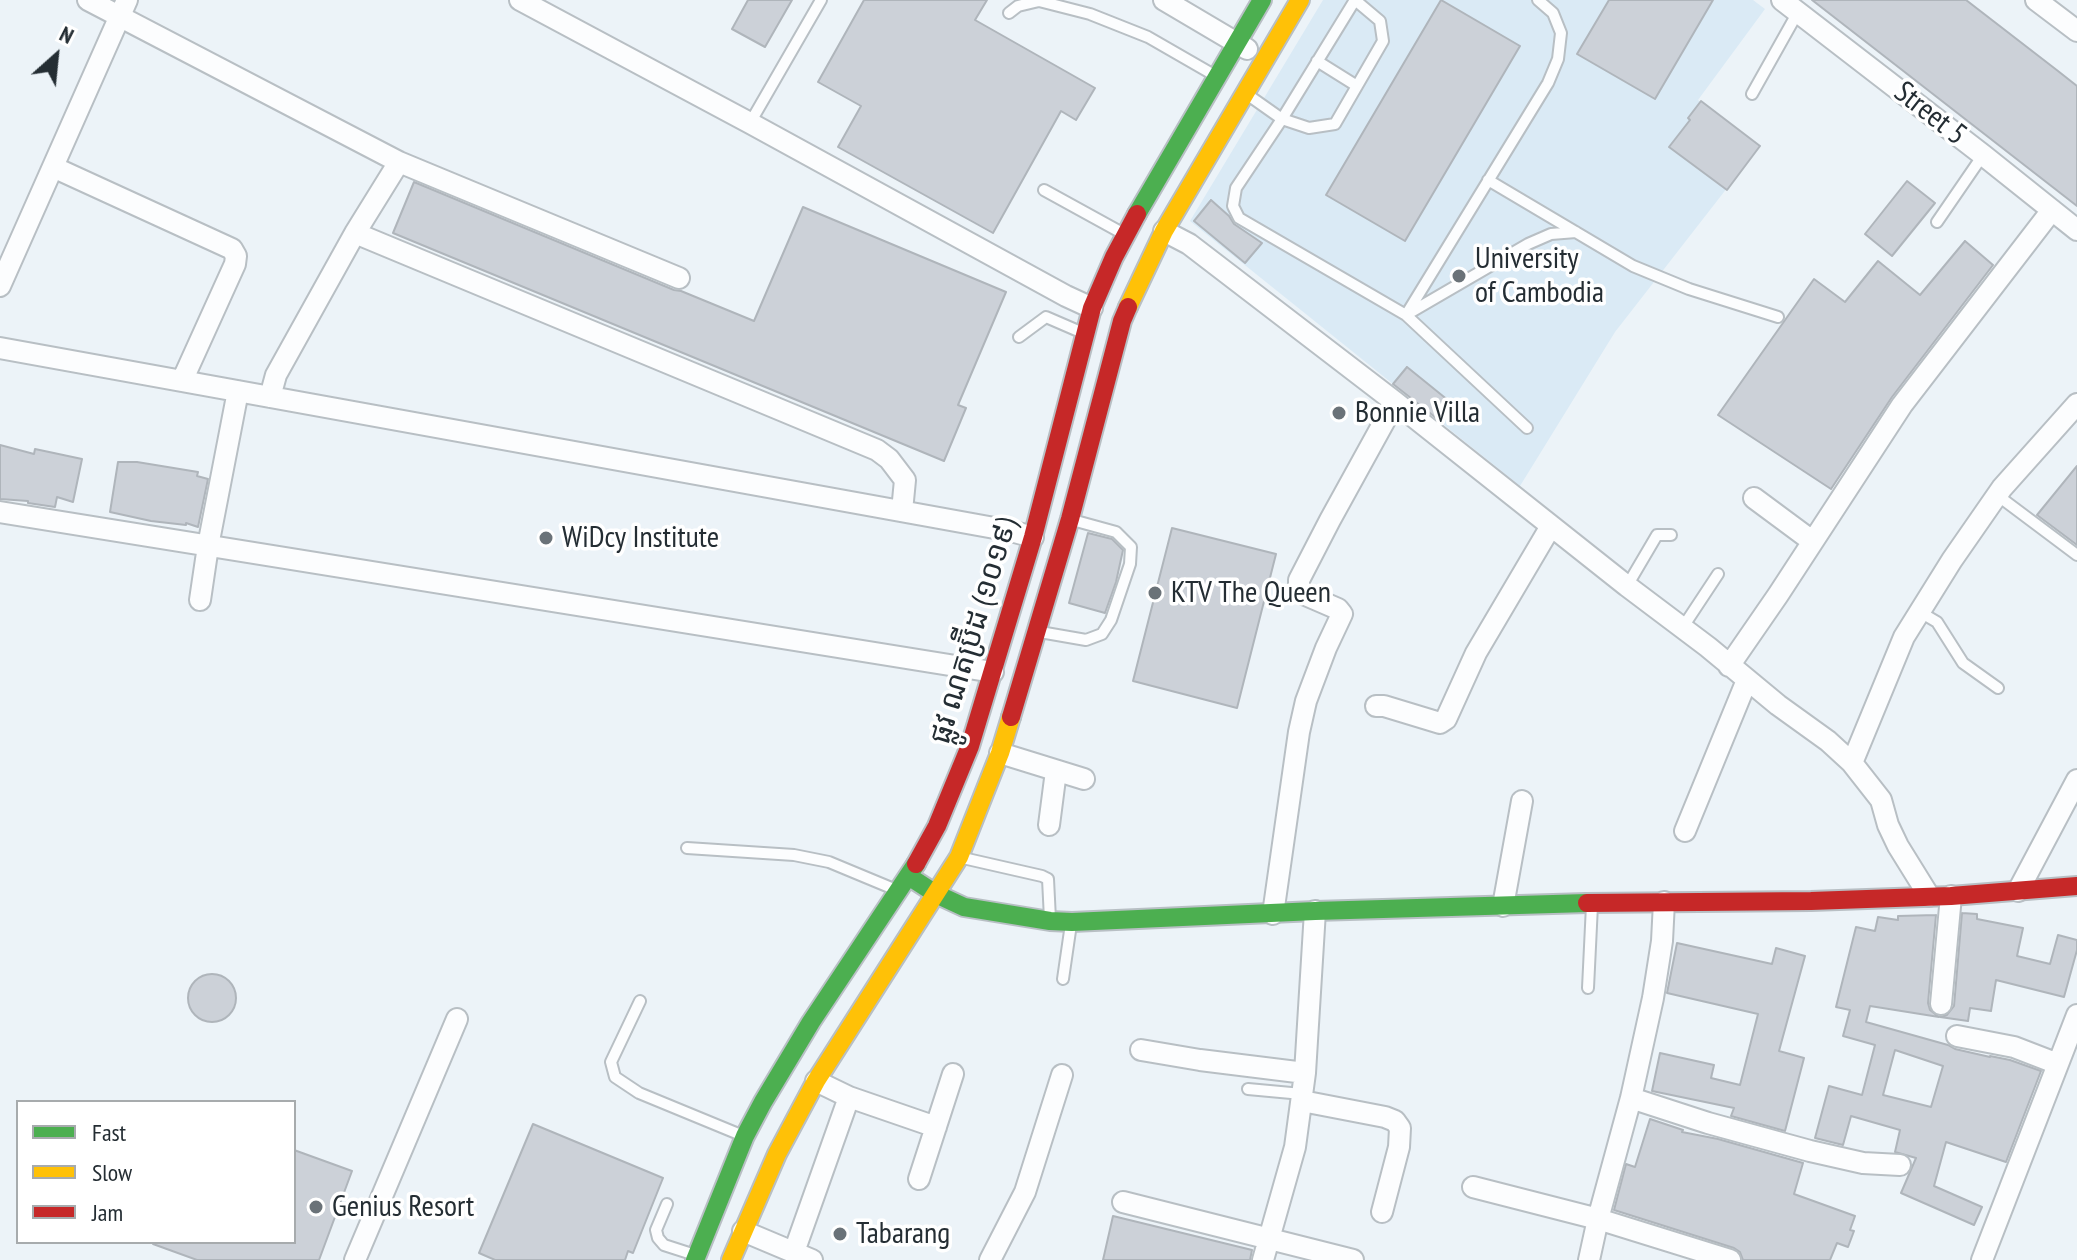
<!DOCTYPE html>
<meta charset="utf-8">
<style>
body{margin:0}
#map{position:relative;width:2077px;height:1260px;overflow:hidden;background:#ecf3f8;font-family:"PT Sans Narrow",sans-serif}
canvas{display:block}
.legend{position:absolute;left:16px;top:1100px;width:280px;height:144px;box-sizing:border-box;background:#fff;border:2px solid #a7abad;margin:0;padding:10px 14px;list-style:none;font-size:24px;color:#242d33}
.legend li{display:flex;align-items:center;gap:16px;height:40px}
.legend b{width:40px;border:2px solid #a7abad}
.north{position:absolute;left:16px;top:16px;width:80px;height:80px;-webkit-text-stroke:6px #fff;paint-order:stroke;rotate:27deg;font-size:22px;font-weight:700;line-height:32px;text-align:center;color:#242d33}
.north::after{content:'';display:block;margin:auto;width:28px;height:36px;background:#242d33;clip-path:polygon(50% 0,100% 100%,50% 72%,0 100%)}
</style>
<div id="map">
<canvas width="2077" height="1260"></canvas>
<ul class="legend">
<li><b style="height:10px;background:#4caf50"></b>Fast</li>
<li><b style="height:10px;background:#ffc107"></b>Slow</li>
<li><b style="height:10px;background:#c62828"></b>Jam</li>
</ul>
<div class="north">N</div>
</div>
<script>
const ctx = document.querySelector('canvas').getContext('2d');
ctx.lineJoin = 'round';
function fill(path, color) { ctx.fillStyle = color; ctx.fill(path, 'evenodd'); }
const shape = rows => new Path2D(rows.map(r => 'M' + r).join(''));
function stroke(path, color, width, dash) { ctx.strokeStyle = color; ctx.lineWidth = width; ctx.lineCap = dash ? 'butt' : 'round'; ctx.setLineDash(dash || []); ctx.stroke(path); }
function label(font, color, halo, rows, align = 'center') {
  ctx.font = font + ' "PT Sans Narrow","Noto Sans Khmer",sans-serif'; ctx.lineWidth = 7; ctx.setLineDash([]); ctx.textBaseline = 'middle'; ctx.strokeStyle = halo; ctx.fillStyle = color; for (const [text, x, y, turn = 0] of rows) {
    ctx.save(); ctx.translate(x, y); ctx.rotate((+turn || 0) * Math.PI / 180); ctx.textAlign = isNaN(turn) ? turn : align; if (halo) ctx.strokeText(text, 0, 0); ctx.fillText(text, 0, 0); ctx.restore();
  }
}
const built = shape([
 [1323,0,1753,0,1765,9,1698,100,1759,147,1615,332,1520,486,1190,221]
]);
const building = shape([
 [748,0,792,0,765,47,732,29,748,0],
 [864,0,987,0,975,20,1095,88,1076,120,1061,111,993,233,838,147,861,106,818,82,864,0],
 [1441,0,1520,46,1405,241,1326,195,1441,0],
 [1609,0,1713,0,1655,99,1577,54,1609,0],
 [1812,0,1966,0,2058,71,2077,86,2077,206,1812,0],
 [1701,101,1760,146,1727,190,1669,147,1690,120,1688,118,1701,101],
 [1907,181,1935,203,1892,256,1865,234,1907,181],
 [414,182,674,290,681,291,754,321,803,207,1006,292,958,405,966,408,944,461,393,233,414,182],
 [1211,200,1229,216,1234,224,1262,243,1245,263,1194,221,1211,200],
 [1965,241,1993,265,1892,397,1831,489,1718,415,1814,279,1845,302,1878,261,1920,295,1965,241],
 [1407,367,1454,405,1440,421,1393,384,1407,367],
 [0,445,34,454,35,449,82,459,73,502,57,497,55,507,28,503,28,501,0,499,0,445],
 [118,462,137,462,198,472,197,476,208,479,198,527,186,523,186,525,151,521,110,512,118,462],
 [2077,466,2077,545,2037,515,2077,466],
 [1172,528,1276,554,1237,708,1133,681,1172,528],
 [1088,533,1112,539,1123,550,1116,582,1105,613,1069,603,1088,533],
 [1962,913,1977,914,1977,919,2023,928,2017,956,2050,964,2058,935,2077,940,2077,950,2064,997,1996,980,1991,1011,1970,1008,1968,1021,1940,1017,1947,1015,1954,1006,1962,913],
 [1936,915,1928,1003,1930,1010,1939,1017,1870,1006,1866,1022,1948,1045,1955,1049,1990,1057,1990,1056,2010,1060,2041,1071,2006,1162,1946,1142,1934,1186,1982,1207,1974,1225,1901,1193,1916,1158,1895,1152,1900,1130,1851,1116,1843,1145,1815,1138,1829,1086,1862,1095,1875,1045,1843,1036,1850,1010,1836,1007,1856,927,1875,931,1878,917,1898,920,1898,916,1936,915],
 [1895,1050,1943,1066,1931,1107,1883,1095,1895,1050],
 [1677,943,1772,964,1776,948,1805,956,1779,1051,1804,1058,1785,1131,1731,1116,1734,1108,1652,1091,1660,1053,1714,1065,1711,1078,1740,1085,1758,1014,1667,993,1677,943],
 '188 998a24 24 0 1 1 48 0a24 24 0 1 1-48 0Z',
 [1650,1119,1683,1130,1682,1132,1718,1139,1803,1163,1794,1194,1855,1216,1850,1230,1854,1231,1848,1247,1837,1243,1830,1260,1743,1260,1740,1252,1734,1248,1614,1210,1626,1164,1635,1167,1650,1119],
 [533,1124,663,1178,633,1253,628,1251,625,1260,495,1260,479,1253,533,1124],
 [294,1150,352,1171,319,1260,197,1260,153,1244,153,1242,294,1242,294,1150],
 [1113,1216,1252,1250,1250,1260,1103,1260,1113,1216]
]);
const lane = shape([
 [1538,0,1553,13,1561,33,1558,59,1548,83,1406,315,1528,244,1551,234,1576,232],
 [1009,13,1018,6,1039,1,1090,14,1148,37,1214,75],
 [1317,61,1357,86],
 [1752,94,1798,12],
 [1248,95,1282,119,1309,128,1335,124,1383,41,1380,21,1355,0,1282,119,1236,188,1233,206,1239,218,1406,315,1527,428],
 [750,123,821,0],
 [1488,180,1633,266,1689,289,1778,317],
 [1044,190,1124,234],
 [1937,222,1983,155],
 [1019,337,1046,317,1083,333],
 [1997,495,2077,555],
 [1627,586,1657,535,1671,535],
 [1920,612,1937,622,1963,663,1998,688],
 [1683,627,1718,574],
 [1040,632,1086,640,1102,634,1111,620,1130,564,1131,547,1116,532,1076,521],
 [687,848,794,855,829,862,894,889],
 [963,858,1042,876,1048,879,1050,919],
 [1063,979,1071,924],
 [1588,988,1592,905],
 [640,1001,611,1062,615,1077,639,1093,741,1135],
 [1248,1089,1302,1094],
 [667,1204,656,1230,658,1238,664,1245,695,1255]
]);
const street = shape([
 [88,0,399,162,679,278],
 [520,0,750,123,1066,296,1092,308],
 [1164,0,1247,49],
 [1782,0,1983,155,2077,230],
 [2036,0,2077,31],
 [53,167,232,249,236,256,235,264,182,381],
 [1164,231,1189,244,1395,402,1627,586,1708,647,1778,705,1828,741,1852,763,1881,800,1888,825,1898,846,1929,896],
 [355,233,877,450,889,459,905,480,902,511],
 [0,286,127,0],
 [0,348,1011,531,1033,537],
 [270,397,276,375,355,233,399,162],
 [1754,498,1812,541],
 [0,512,993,672],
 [200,600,208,546,238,391],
 [1729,666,1778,595,1902,405,2052,210],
 [1376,706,1384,706,1440,723,1446,719,1476,653,1551,526],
 [1000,753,1084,779],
 [1852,763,1904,637,1952,560,2002,488,2077,404],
 [1049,825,1056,771],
 [1685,831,1747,680],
 [2018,891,2077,780],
 [1503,906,1522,801],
 [1273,914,1299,732,1306,701,1326,648,1342,614,1338,609,1301,593,1299,588,1299,580,1330,520,1395,402],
 [1941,1004,1951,896],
 [1957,1036,2014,1047,2058,1064],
 [1141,1050,1200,1060,1305,1073],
 [816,1081,849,1097,936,1127],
 [1631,1098,1708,1123,1810,1151,1863,1163,1900,1165],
 [1302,1101,1385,1117,1395,1121,1400,1128,1399,1147,1382,1212],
 [919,1179,953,1074],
 [1473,1187,1598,1219,1730,1260],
 [1123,1202,1353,1260],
 [743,1231,812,1260],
 [794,1252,849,1097],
 [355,1260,457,1019],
 [990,1260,1025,1192,1062,1075],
 [1263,1260,1295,1147,1305,1073,1315,911],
 [1589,1260,1598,1219,1631,1098,1653,998,1662,941,1664,902],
 [1982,1260,2077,1015]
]);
const fast = shape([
 [1137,214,1262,0],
 [916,881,936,894,964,907,1050,921,1072,922,1315,911,1587,903],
 [695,1260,745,1136,763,1102,811,1022,916,864]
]);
const slow = shape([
 [1128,307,1164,231,1300,0],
 [731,1260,777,1154,816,1081,959,857,1000,753,1011,717]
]);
const jam = shape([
 [1011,717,1070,519,1122,321,1128,307],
 [916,864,937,826,970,746,1033,537,1092,308,1114,257,1137,214],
 [1587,903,1811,901,1951,896,2077,886]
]);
const markers = [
 [1459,276,8,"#6a7278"],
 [1339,413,8,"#6a7278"],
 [546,538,8,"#6a7278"],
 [1155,593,8,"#6a7278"],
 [316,1207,8,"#6a7278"],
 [840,1234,8,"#6a7278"]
];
const streetNames = [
 ["Street 5",1930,114,38],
 ["ផ្លូវ ណតប្រ៊ីដ (១០១៩)",974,631,-73]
];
const poiNames = [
 ["University",1475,259],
 ["of Cambodia",1475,293],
 ["Bonnie Villa",1355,413],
 ["WiDcy Institute",562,538],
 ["KTV The Queen",1171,593],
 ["Genius Resort",332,1207],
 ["Tabarang",856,1234]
];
fill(built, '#daeaf5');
fill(building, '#ccd1d8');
stroke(building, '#afb5bb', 2);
stroke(lane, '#b8bfc4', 14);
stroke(street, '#b8bfc4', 24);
stroke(fast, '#b8bfc4', 22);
stroke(slow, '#b8bfc4', 22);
stroke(jam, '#b8bfc4', 22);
stroke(lane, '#fcfdfe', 10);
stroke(street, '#fcfdfe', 20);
stroke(fast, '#4caf50', 18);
stroke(slow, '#ffc107', 18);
stroke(jam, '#c62828', 18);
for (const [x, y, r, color] of markers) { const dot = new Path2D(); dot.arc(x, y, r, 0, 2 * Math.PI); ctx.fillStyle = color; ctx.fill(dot); stroke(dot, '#fff', 3); }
label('30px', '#242d33', '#fff', streetNames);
label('30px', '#242d33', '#fff', poiNames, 'left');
</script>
